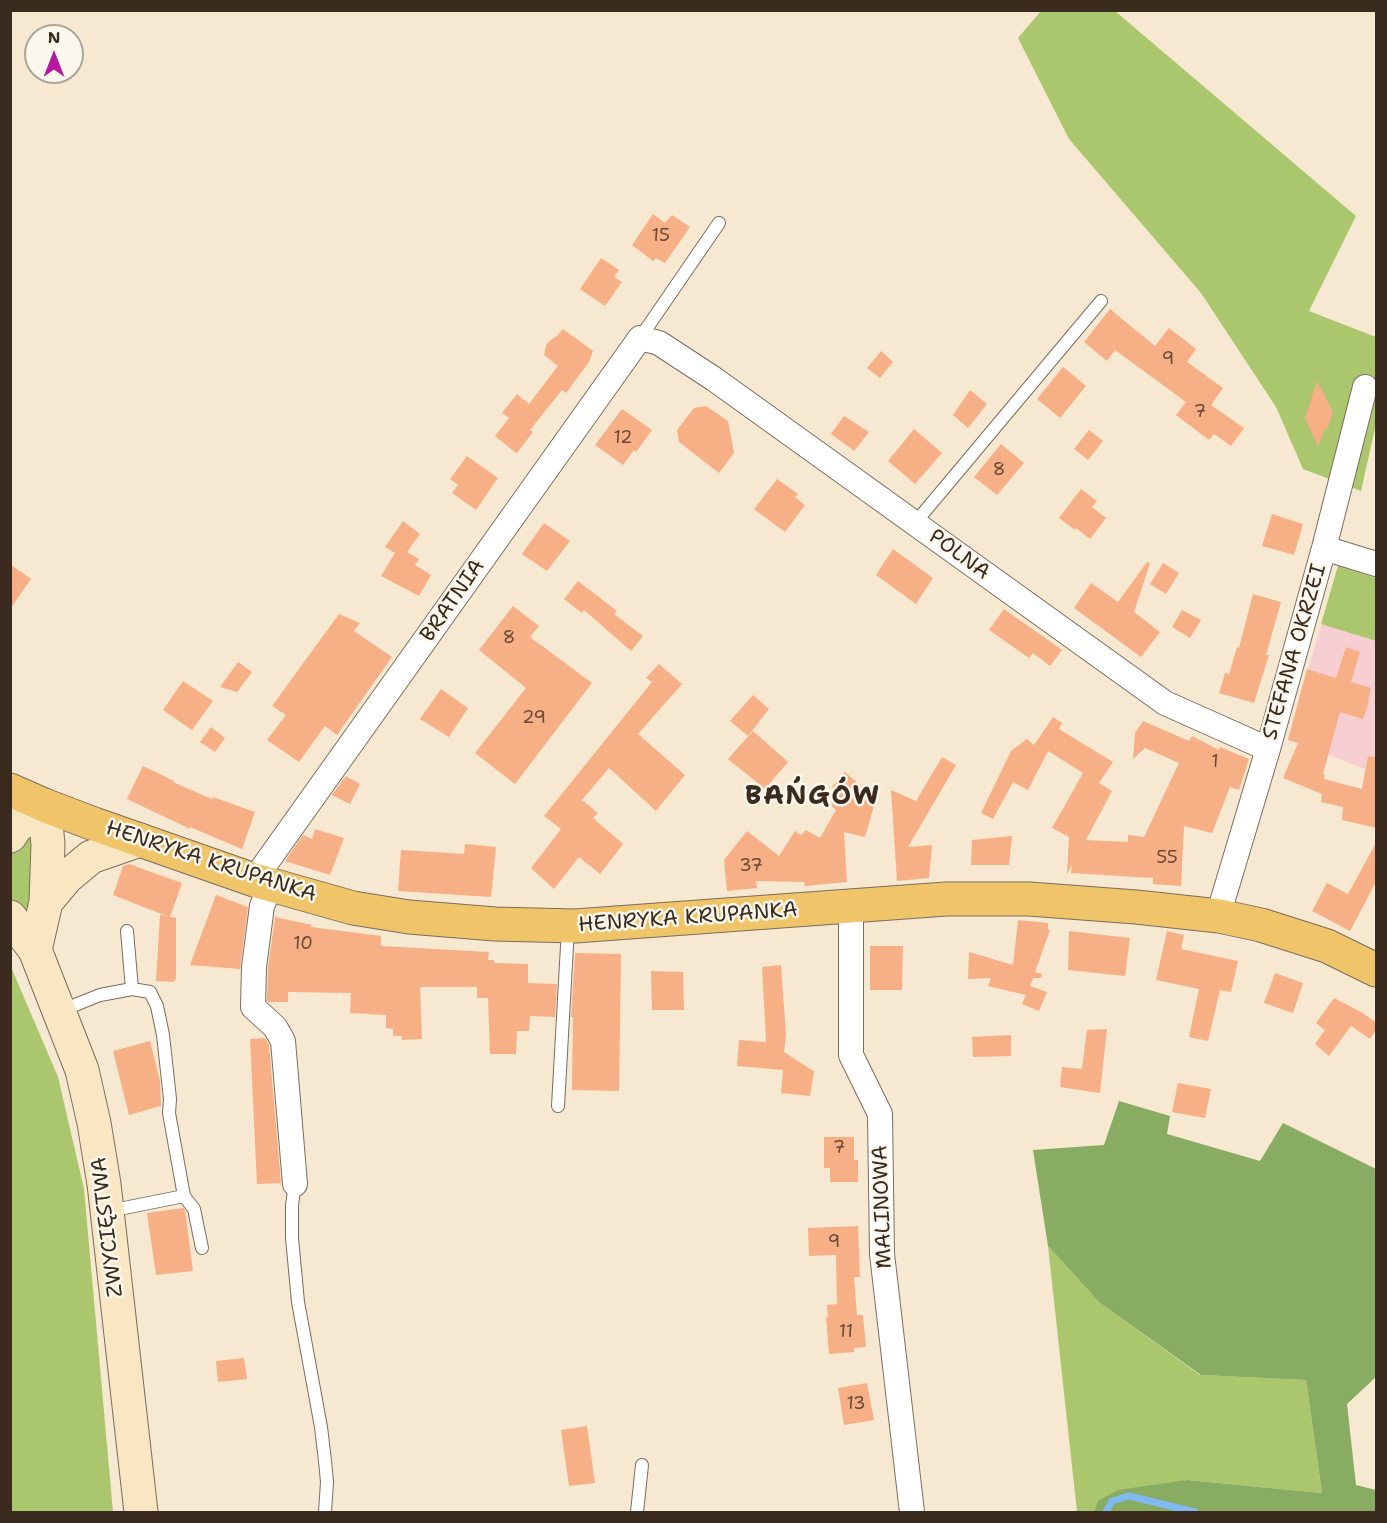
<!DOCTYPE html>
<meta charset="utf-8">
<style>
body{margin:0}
#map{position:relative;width:1387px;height:1523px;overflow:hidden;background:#f6e8d1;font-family:"Shantell Sans",sans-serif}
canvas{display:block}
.frame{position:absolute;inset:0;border:12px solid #3b2a1e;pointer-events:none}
.north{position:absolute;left:24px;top:24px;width:60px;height:60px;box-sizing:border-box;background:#fbf7ec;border:2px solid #aea59a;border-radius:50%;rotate:0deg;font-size:16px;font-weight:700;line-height:24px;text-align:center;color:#3b2a1e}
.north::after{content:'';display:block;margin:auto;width:21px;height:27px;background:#b5179e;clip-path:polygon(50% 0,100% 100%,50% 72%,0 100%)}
</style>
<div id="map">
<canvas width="1387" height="1523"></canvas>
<div class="frame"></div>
<div class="north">N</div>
</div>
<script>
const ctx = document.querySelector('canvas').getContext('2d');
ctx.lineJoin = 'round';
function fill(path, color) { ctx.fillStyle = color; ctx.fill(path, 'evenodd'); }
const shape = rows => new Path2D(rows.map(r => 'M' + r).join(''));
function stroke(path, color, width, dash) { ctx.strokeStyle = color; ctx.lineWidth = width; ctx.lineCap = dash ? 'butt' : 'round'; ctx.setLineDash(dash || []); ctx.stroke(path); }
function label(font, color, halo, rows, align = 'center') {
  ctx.font = font + ' "Shantell Sans",sans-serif'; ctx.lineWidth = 5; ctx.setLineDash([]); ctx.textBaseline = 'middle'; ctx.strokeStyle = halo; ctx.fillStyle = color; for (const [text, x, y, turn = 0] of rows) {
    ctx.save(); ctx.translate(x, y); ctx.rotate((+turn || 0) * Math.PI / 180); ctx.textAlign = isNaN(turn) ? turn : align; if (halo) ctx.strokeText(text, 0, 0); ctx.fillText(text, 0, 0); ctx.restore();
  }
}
const built = shape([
 [1338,566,1376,578,1376,789,1362,789,1365,769,1288,740]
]);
const green = shape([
 [1041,11,1115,11,1356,216,1309,311,1376,337,1376,424,1361,491,1303,469,1276,407,1201,293,1069,139,1018,38],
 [1338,566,1376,578,1376,641,1321,624],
 [36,827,34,877,29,899,28,913,17,909,11,897,10,855,14,847],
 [11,967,58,1077,84,1189,113,1512,11,1512],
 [1048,1246,1100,1303,1200,1375,1306,1380,1322,1493,1187,1480,1099,1501,1094,1512,1077,1512]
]);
const forest = shape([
 [1119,1101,1170,1116,1167,1134,1260,1161,1283,1123,1376,1169,1376,1377,1347,1404,1356,1485,1376,1490,1376,1512,1094,1512,1098,1501,1118,1490,1187,1480,1322,1493,1306,1380,1201,1375,1100,1303,1048,1246,1033,1150,1104,1145]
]);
const stream = shape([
 [1106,1512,1112,1501,1129,1496,1195,1512]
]);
const building = shape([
 [653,214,665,223,672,215,690,227,665,263,656,258,653,261,632,245],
 [601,258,619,270,614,277,622,282,605,306,580,289],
 [1110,309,1155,346,1169,328,1196,349,1187,362,1223,388,1211,405,1244,428,1231,446,1214,434,1209,440,1176,415,1186,402,1115,350,1107,361,1084,342],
 [563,329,593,351,589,362,566,393,562,390,530,430,533,432,517,453,516,453,495,436,509,418,502,413,517,394,529,404,558,366,544,355,546,346,548,342,557,336],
 [881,351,893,362,880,378,867,368],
 [1063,367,1086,386,1060,418,1037,399],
 [1317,381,1333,412,1328,428,1325,428,1318,447,1305,418],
 [970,390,987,404,968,428,953,415],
 [706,406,728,421,734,453,719,473,679,442,677,430,694,408],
 [622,409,652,430,636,452,634,450,623,465,595,445],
 [844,416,869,432,854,451,831,434],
 [914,429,942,453,915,484,888,461],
 [1089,430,1103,441,1088,460,1074,449],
 [1001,444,1024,463,997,495,974,477],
 [467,456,498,478,476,510,452,493,458,485,450,479],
 [777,479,798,494,795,497,805,505,785,532,754,509],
 [1081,489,1097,501,1092,507,1106,518,1090,539,1076,528,1075,530,1059,518],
 [1272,514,1303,524,1294,555,1262,546],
 [403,521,420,534,407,552,419,559,415,565,431,575,419,596,381,576,395,553,385,547],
 [544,523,570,541,547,571,522,554],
 [893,549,933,578,916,604,876,575],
 [1147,562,1150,563,1134,612,1160,632,1141,657,1074,608,1091,583,1118,602],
 [1163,563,1179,573,1166,594,1150,584],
 [10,564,31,579,10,609],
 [578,581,617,611,614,614,643,636,631,651,584,610,582,613,564,599],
 [1253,594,1281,602,1266,655,1269,655,1254,703,1219,693,1225,673,1229,674,1237,647,1239,648],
 [513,606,539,626,530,637,592,683,515,784,475,753,526,688,479,650],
 [1004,609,1062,650,1050,666,1033,653,1029,658,989,630],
 [1182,610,1201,620,1190,638,1172,627],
 [339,614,360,623,354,631,392,657,337,735,325,726,299,762,267,740,286,715,272,706],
 [1346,647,1360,652,1351,682,1371,688,1368,701,1369,701,1363,719,1340,712,1323,774,1325,775,1324,779,1362,789,1368,756,1377,757,1377,828,1342,820,1343,807,1321,802,1322,794,1283,778,1298,743,1288,740,1307,669,1336,678],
 [238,662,252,672,247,679,237,692,220,687],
 [659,664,682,684,638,734,685,775,656,811,609,768,582,800,598,813,593,818,623,844,600,874,579,857,554,889,531,868,561,829,544,816,652,682,646,678],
 [183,681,213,701,192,730,163,710],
 [441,689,468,708,449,737,420,719],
 [753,695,769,709,748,736,730,721],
 [1053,717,1062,723,1059,729,1113,762,1099,783,1112,791,1086,840,1128,842,1128,835,1144,837,1179,763,1145,748,1133,759,1135,733,1143,721,1189,741,1192,736,1219,750,1220,747,1249,759,1239,790,1230,787,1212,833,1184,826,1181,886,1153,884,1153,878,1071,873,1072,865,1067,874,1069,837,1052,828,1083,773,1048,751,1028,790,1013,782,993,819,981,813,1011,751,1027,739,1034,745],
 [211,727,225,738,215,752,200,742],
 [753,731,788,762,765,789,728,759],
 [942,757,956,765,908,847,932,845,929,878,897,881,891,790,916,801],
 [143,766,174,781,175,783,212,799,213,797,255,812,242,849,190,827,190,829,127,799],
 [845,772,876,799,865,837,844,832,847,882,805,886,804,882,756,881,757,888,727,891,724,860,747,831,779,856,795,831,801,835,806,830,820,838,836,810,831,805,840,794,832,787],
 [346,776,360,784,350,804,332,795],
 [315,829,344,838,330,875,285,861,303,835,312,839],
 [1012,836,1009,865,971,865,972,840],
 [1377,841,1377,880,1350,931,1312,911,1327,883,1348,894],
 [465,844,496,847,491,897,398,891,401,850,464,854],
 [129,864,182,883,170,917,176,918,176,979,174,980,175,982,156,981,160,915,169,917,113,895,123,866],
 [216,895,248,907,240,969,190,965],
 [275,917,312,925,311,927,381,936,381,946,489,952,488,960,494,960,494,963,528,964,528,983,557,984,555,1017,530,1016,529,1031,517,1031,516,1054,490,1054,488,998,477,998,477,987,420,987,422,1039,402,1040,402,1036,393,1036,393,1029,386,1028,386,1015,350,1013,351,993,288,992,288,1002,269,1002,267,1001,268,968],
 [1018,920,1048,923,1048,930,1050,930,1035,972,1042,974,1041,978,1033,978,1029,989,1030,986,1047,992,1039,1011,1022,1004,1026,995,988,986,991,978,968,979,969,952,1013,965],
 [1069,931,1130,938,1125,976,1068,970],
 [1167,931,1184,935,1181,949,1238,961,1231,992,1220,990,1208,1041,1189,1037,1199,989,1156,980],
 [870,946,903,946,902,990,870,990],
 [575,953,621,954,619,1091,572,1090,573,1017,571,1017],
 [781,965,786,1035,784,1052,815,1072,814,1072,810,1096,781,1093,783,1070,737,1066,739,1040,766,1042,762,967],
 [651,971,683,972,684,1010,652,1010],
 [1275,973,1303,983,1293,1013,1264,1003],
 [1334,998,1361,1012,1377,1023,1377,1029,1370,1039,1351,1026,1329,1056,1315,1044,1325,1030,1316,1023],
 [1107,1029,1100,1093,1060,1087,1062,1067,1082,1069,1087,1030],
 [1011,1035,1011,1056,973,1057,972,1037],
 [265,1038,269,1045,281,1183,257,1184,250,1039],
 [150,1041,160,1081,161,1106,129,1115,113,1051],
 [1178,1083,1211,1089,1205,1118,1172,1112],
 [824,1137,854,1137,854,1160,858,1160,858,1182,830,1182,830,1168,824,1168],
 [183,1208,185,1210,193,1271,156,1275,147,1213],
 [858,1226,860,1277,854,1277,857,1315,863,1315,866,1347,854,1348,854,1352,829,1354,826,1317,828,1317,827,1305,837,1304,836,1255,809,1256,808,1228],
 [244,1358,247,1379,218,1382,216,1361],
 [867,1383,874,1420,844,1425,838,1388],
 [587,1426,595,1483,569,1486,561,1430]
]);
const service = shape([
 [640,338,719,223],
 [915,523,1101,301],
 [60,1011,100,995,132,989,127,931],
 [558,1106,568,928],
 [295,1184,292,1205,292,1238,298,1302,321,1427,325,1461,327,1482,325,1512],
 [184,1196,194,1209,202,1248],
 [109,1211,184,1196,169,1113,170,1099,163,1035,157,1006,150,992,132,989],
 [637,1512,642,1465]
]);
const minor = shape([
 [1324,548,1376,564],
 [254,880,640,338,659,343,714,379,1165,703,1268,749],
 [271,884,262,906,254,967,253,1007,275,1027,283,1041,295,1184],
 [851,907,851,1055,880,1114,882,1254,912,1512],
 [1219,916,1223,899,1268,749,1324,548,1365,387]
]);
const secondary = shape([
 [10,836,16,827,44,805],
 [46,902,67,877,91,857,140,840],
 [10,917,35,950,82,1070,94,1123,104,1184,141,1512],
 [35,950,46,902,48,844,44,805]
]);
const primary = shape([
 [10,790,44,805,94,824,254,880,353,908,409,917,495,924,575,926,946,899,1029,899,1136,907,1219,916,1261,925,1327,946,1376,970]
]);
const numberNames = [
 ["15",661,236],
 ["9",1168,359],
 ["7",1200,412],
 ["12",623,438],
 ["8",999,470],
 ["8",509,638],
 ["29",534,718],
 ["1",1215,762],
 ["55",1167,858],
 ["37",751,866],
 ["10",303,944],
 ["7",839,1148],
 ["9",834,1242],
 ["11",846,1332],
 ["13",856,1404]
];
const streetNames = [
 ["POLNA",959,555,36],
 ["BRATNIA",453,601,-55],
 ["STEFANA OKRZEI",1295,652,-74],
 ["HENRYKA KRUPANKA",211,862,18],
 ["HENRYKA KRUPANKA",688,918,-4],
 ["MALINOWA",883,1207,-92],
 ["ZWYCIĘSTWA",108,1227,-97]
];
const districtNames = [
 ["BAŃGÓW",813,797]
];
fill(built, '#f7cfd3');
fill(green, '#abc76e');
fill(forest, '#88ac61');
stroke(stream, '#81b8f0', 7);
fill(building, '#f7af86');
stroke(service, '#7c6c5d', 14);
stroke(minor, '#7c6c5d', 26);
stroke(secondary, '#7c6c5d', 35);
stroke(primary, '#7c6c5d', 35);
stroke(service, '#fff', 12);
stroke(minor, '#fff', 24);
stroke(secondary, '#f9e7c3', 33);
stroke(primary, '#f0c469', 33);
label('18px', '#6a4b38', null, numberNames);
label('21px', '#3b2a1e', '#fbf7ec', streetNames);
ctx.letterSpacing = '1.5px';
label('bold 27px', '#3b2a1e', '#fbf7ec', districtNames);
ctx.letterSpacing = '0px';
</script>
